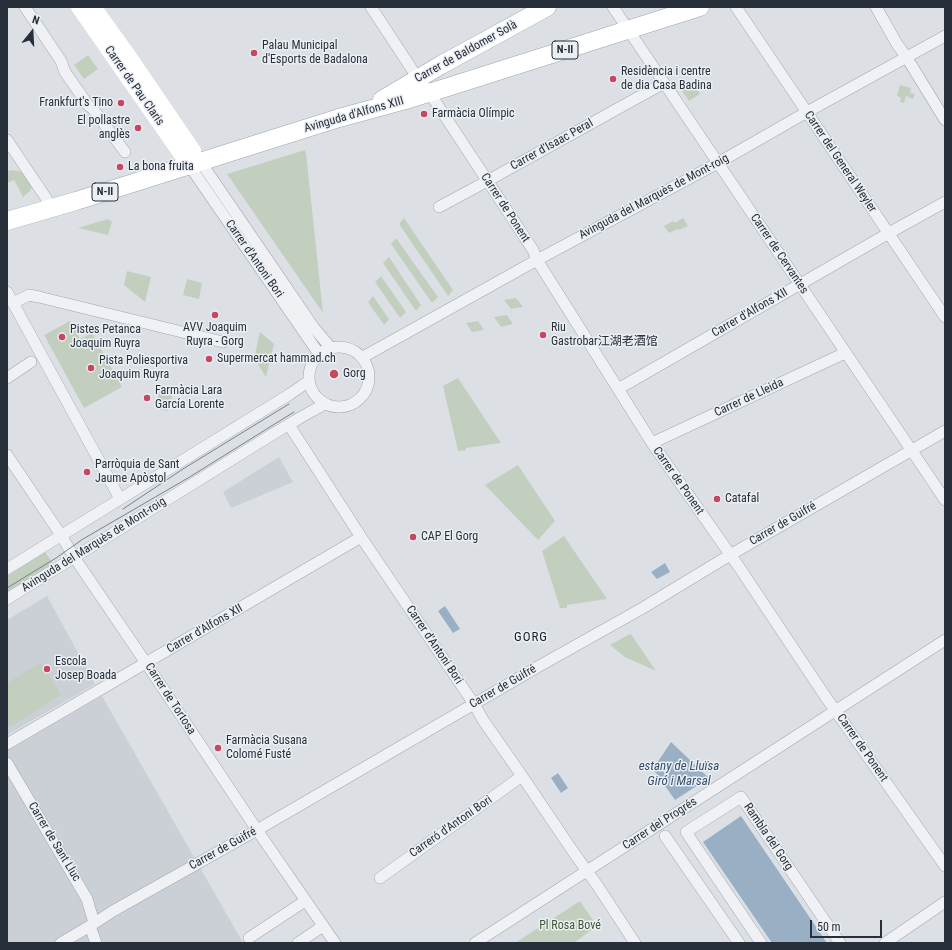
<!DOCTYPE html>
<meta charset="utf-8">
<style>
body{margin:0}
#map{position:relative;width:952px;height:950px;overflow:hidden;background:#dce0e5;font-family:"Roboto Condensed",sans-serif}
canvas{display:block}
.frame{position:absolute;inset:0;border:8px solid #272f3b;pointer-events:none}
.north{position:absolute;left:12px;top:12px;width:40px;height:40px;-webkit-text-stroke:3px #ebeff3;paint-order:stroke;rotate:18deg;font-size:11px;font-weight:700;line-height:16px;text-align:center;color:#272f3b}
.north::after{content:'';display:block;margin:auto;width:14px;height:18px;background:#272f3b;clip-path:polygon(50% 0,100% 100%,50% 72%,0 100%)}
.scale{position:absolute;left:810px;top:920px;width:72px;height:18px;box-sizing:border-box;border:2px solid #272f3b;border-top:0;padding-left:5px;font-size:12px;line-height:14px;white-space:nowrap;color:#272f3b;-webkit-text-stroke:3px #ebeff3;paint-order:stroke}
</style>
<div id="map">
<canvas width="952" height="950"></canvas>
<div class="frame"></div>
<div class="north">N</div>
<div class="scale">50 m</div>
</div>
<script>
const ctx = document.querySelector('canvas').getContext('2d');
ctx.lineJoin = 'round';
function fill(path, color) { ctx.fillStyle = color; ctx.fill(path, 'evenodd'); }
const shape = rows => new Path2D(rows.map(r => 'M' + r).join(''));
function stroke(path, color, width, dash) { ctx.strokeStyle = color; ctx.lineWidth = width; ctx.lineCap = dash ? 'butt' : 'round'; ctx.setLineDash(dash || []); ctx.stroke(path); }
function label(font, color, halo, rows, align = 'center') {
  ctx.font = font + ' "Roboto Condensed","Noto Sans SC",sans-serif'; ctx.lineWidth = 3; ctx.setLineDash([]); ctx.textBaseline = 'middle'; ctx.strokeStyle = halo; ctx.fillStyle = color; for (const [text, x, y, turn = 0] of rows) {
    ctx.save(); ctx.translate(x, y); ctx.rotate((+turn || 0) * Math.PI / 180); ctx.textAlign = isNaN(turn) ? turn : align; if (halo) ctx.strokeText(text, 0, 0); ctx.fillText(text, 0, 0); ctx.restore();
  }
}
const built = shape([
 [279,457,293,482,231,508,223,492],
 [47,596,95,684,7,735,7,620],
 [102,696,202,871,243,943,7,943,7,751]
]);
const green = shape([
 [88,55,98,69,84,79,74,65],
 [693,83,700,94,689,101,682,91],
 [900,85,911,88,910,93,915,94,913,99,906,96,904,103,900,102,901,98,897,96],
 [305,150,306,153,323,313,227,174],
 [12,170,19,171,26,175,31,183,32,187,30,191,23,197,14,180,7,183,7,171],
 [404,218,453,290,448,296,399,224],
 [683,218,688,226,679,230,678,229,669,233,664,226,673,221,675,223],
 [108,219,112,222,108,235,78,228],
 [396,238,438,297,432,303,391,244],
 [389,257,421,305,416,311,383,263],
 [127,271,151,277,145,302,124,285],
 [381,276,406,312,400,318,375,282],
 [187,279,202,283,199,299,183,295],
 [373,296,389,319,384,325,368,302],
 [516,298,523,307,511,309,504,300],
 [507,315,513,324,501,327,494,317],
 [70,321,80,339,92,333,122,387,84,408,44,335],
 [478,321,484,330,472,332,466,323],
 [260,332,274,344,266,377,254,358],
 [458,378,501,443,466,448,466,450,458,451,443,386],
 [161,385,174,389,168,411,155,408],
 [518,465,555,521,538,540,485,485],
 [564,536,607,599,567,605,567,608,560,608,542,551],
 [45,552,54,565,7,594,7,576],
 [630,634,631,634,656,671,625,657,610,645],
 [41,662,61,695,10,727,7,723,7,683],
 [580,901,597,926,575,942,573,943,515,943]
]);
const water = shape([
 [665,563,670,572,657,579,651,572],
 [445,606,460,629,453,633,438,611],
 [671,742,709,778,675,800,653,769],
 [558,773,568,788,561,793,551,778],
 [741,816,827,943,772,943,703,842]
]);
const street = shape([
 [25,7,61,61,65,72,88,105,93,109,125,152],
 [371,7,413,71,429,92,533,250,537,260,652,443,739,567,825,696,945,866],
 [613,7,945,500],
 [736,7,945,317],
 [876,7,897,44,907,58,945,120],
 [7,140,46,198,50,208],
 [200,161,280,278,314,328,331,348],
 [189,165,319,354],
 [439,207,480,185,664,83],
 [7,292,120,499],
 [13,303,29,295,39,297,223,342],
 '309 377a30 30 0 1 1 60 0a30 30 0 1 1-60 0Z',
 [363,357,537,260,718,163,807,112,945,36],
 [7,378,31,362],
 [618,389,889,233,945,202],
 [289,425,361,537,474,704,483,720,522,776,574,853,597,885,635,943],
 [652,443,845,353],
 [7,455,61,535,74,557,146,663,257,830,335,943],
 [7,569,290,394,309,381],
 [7,599,273,434,303,416,325,404],
 [7,744,361,537],
 [7,763,87,899,94,923],
 [665,836,739,943],
 [380,878,522,776],
 [90,926,96,943],
 [249,938,305,901],
 [61,943,90,926,113,911,257,830,541,665,641,609,730,555,945,431],
 [298,943,323,926],
 [475,943,945,640],
 [761,943,686,832,741,797,840,943],
 [885,943,945,902]
]);
const secondary = shape([
 [79,7,189,165],
 [93,7,129,57,193,151]
]);
const primary = shape([
 [382,100,441,65,547,7],
 [7,221,76,201,339,118,409,99,448,87,700,7]
]);
const tram = shape([
 [123,509,183,469,289,404],
 [7,588,56,558,83,539,188,478,294,412]
]);
const markers = [
 [254,53,4,"#c54760"],
 [613,79,4,"#c54760"],
 [121,103,4,"#c54760"],
 [424,114,4,"#c54760"],
 [138,128,4,"#c54760"],
 [120,167,4,"#c54760"],
 [215,315,4,"#c54760"],
 [543,335,4,"#c54760"],
 [62,337,4,"#c54760"],
 [209,359,4,"#c54760"],
 [91,368,4,"#c54760"],
 [334,374,5,"#c54760"],
 [147,398,4,"#c54760"],
 [87,472,4,"#c54760"],
 [717,499,4,"#c54760"],
 [413,537,4,"#c54760"],
 [47,669,4,"#c54760"],
 [218,748,4,"#c54760"]
];
const shields = [
 [565,50,26],
 [105,192,26]
];
const shieldNames = [
 ["N-II",565,50],
 ["N-II",105,192]
];
const poiNames = [
 ["Palau Municipal",262,46],
 ["d'Esports de Badalona",262,60],
 ["Residència i centre",621,72],
 ["de dia Casa Badina",621,86],
 ["Frankfurt's Tino",113,103,"right"],
 ["Farmàcia Olímpic",432,114],
 ["El pollastre",130,121,"right"],
 ["anglès",130,135,"right"],
 ["La bona fruita",128,167],
 ["AVV Joaquim",215,328,"center"],
 ["Ruyra - Gorg",215,342,"center"],
 ["Riu",551,328],
 ["Gastrobar江湖老酒馆",551,342],
 ["Pistes Petanca",70,330],
 ["Joaquim Ruyra",70,344],
 ["Supermercat hammad.ch",217,359],
 ["Pista Poliesportiva",99,361],
 ["Joaquim Ruyra",99,375],
 ["Gorg",343,374],
 ["Farmàcia Lara",155,391],
 ["García Lorente",155,405],
 ["Parròquia de Sant",95,465],
 ["Jaume Apòstol",95,479],
 ["Catafal",725,499],
 ["CAP El Gorg",421,537],
 ["Escola",55,662],
 ["Josep Boada",55,676],
 ["Farmàcia Susana",226,741],
 ["Colomé Fusté",226,755]
];
const streetNames = [
 ["Carrer de Baldomer Solà",466,52,-29],
 ["Carrer de Pau Claris",134,86,55],
 ["Avinguda d'Alfons XIII",354,115,-16],
 ["Carrer d'Isaac Peral",552,145,-29],
 ["Carrer del General Weyler",840,162,56],
 ["Avinguda del Marquès de Mont-roig",654,197,-28],
 ["Carrer de Ponent",505,208,57],
 ["Carrer de Cervantes",779,254,56],
 ["Carrer d'Antoni Bori",254,259,55],
 ["Carrer d'Alfons XII",750,313,-30],
 ["Carrer de Lleida",749,398,-25],
 ["Carrer de Ponent",678,481,55],
 ["Carrer de Guifré",783,524,-30],
 ["Avinguda del Marquès de Mont-roig",94,545,-32],
 ["Carrer d'Alfons XII",205,629,-30],
 ["Carrer d'Antoni Bori",434,645,56],
 ["Carrer de Guifré",503,687,-30],
 ["Carrer de Tortosa",170,699,57],
 ["Carrer de Ponent",862,748,55],
 ["Carrer del Progrés",660,824,-33],
 ["Carreró d'Antoni Bori",451,827,-35],
 ["Rambla del Gorg",768,837,56],
 ["Carrer de Sant Lluc",54,842,59],
 ["Carrer de Guifré",223,849,-29]
];
const parkNames = [
 ["Pl Rosa Bové",570,926]
];
const neighbourhoodNames = [
 ["GORG",531,638]
];
const waterNames = [
 ["estany de Lluïsa",679,767],
 ["Giró i Marsal",679,782]
];
fill(built, '#cbd0d7');
fill(green, '#c3cfbe');
fill(water, '#99b0c4');
stroke(street, '#a2a7af', 12);
stroke(primary, '#9ca5b0', 19);
stroke(street, '#eff1f4', 11);
stroke(secondary, '#fff', 16);
stroke(primary, '#fff', 18);
stroke(tram, '#77818e', 1);
for (const [x, y, r, color] of markers) { const dot = new Path2D(); dot.arc(x, y, r, 0, 2 * Math.PI); ctx.fillStyle = color; ctx.fill(dot); stroke(dot, '#ebeff3', 1.5); }
for (const [x, y, w] of shields) { const box = new Path2D(); box.roundRect(x - w / 2, y - 9, w, 18, 3); ctx.fillStyle = '#ebeff3'; ctx.fill(box); stroke(box, '#272f3b', 1); }
label('bold 11px', '#272f3b', null, shieldNames);
label('12px', '#272f3b', '#ebeff3', poiNames, 'left');
label('12px', '#272f3b', '#ebeff3', streetNames);
label('12px', '#3d5635', '#ebeff3', parkNames);
ctx.letterSpacing = '1px';
label('13px', '#19202b', '#ebeff3', neighbourhoodNames);
ctx.letterSpacing = '0px';
label('italic 13px', '#344f6c', '#ebeff3', waterNames);
</script>
